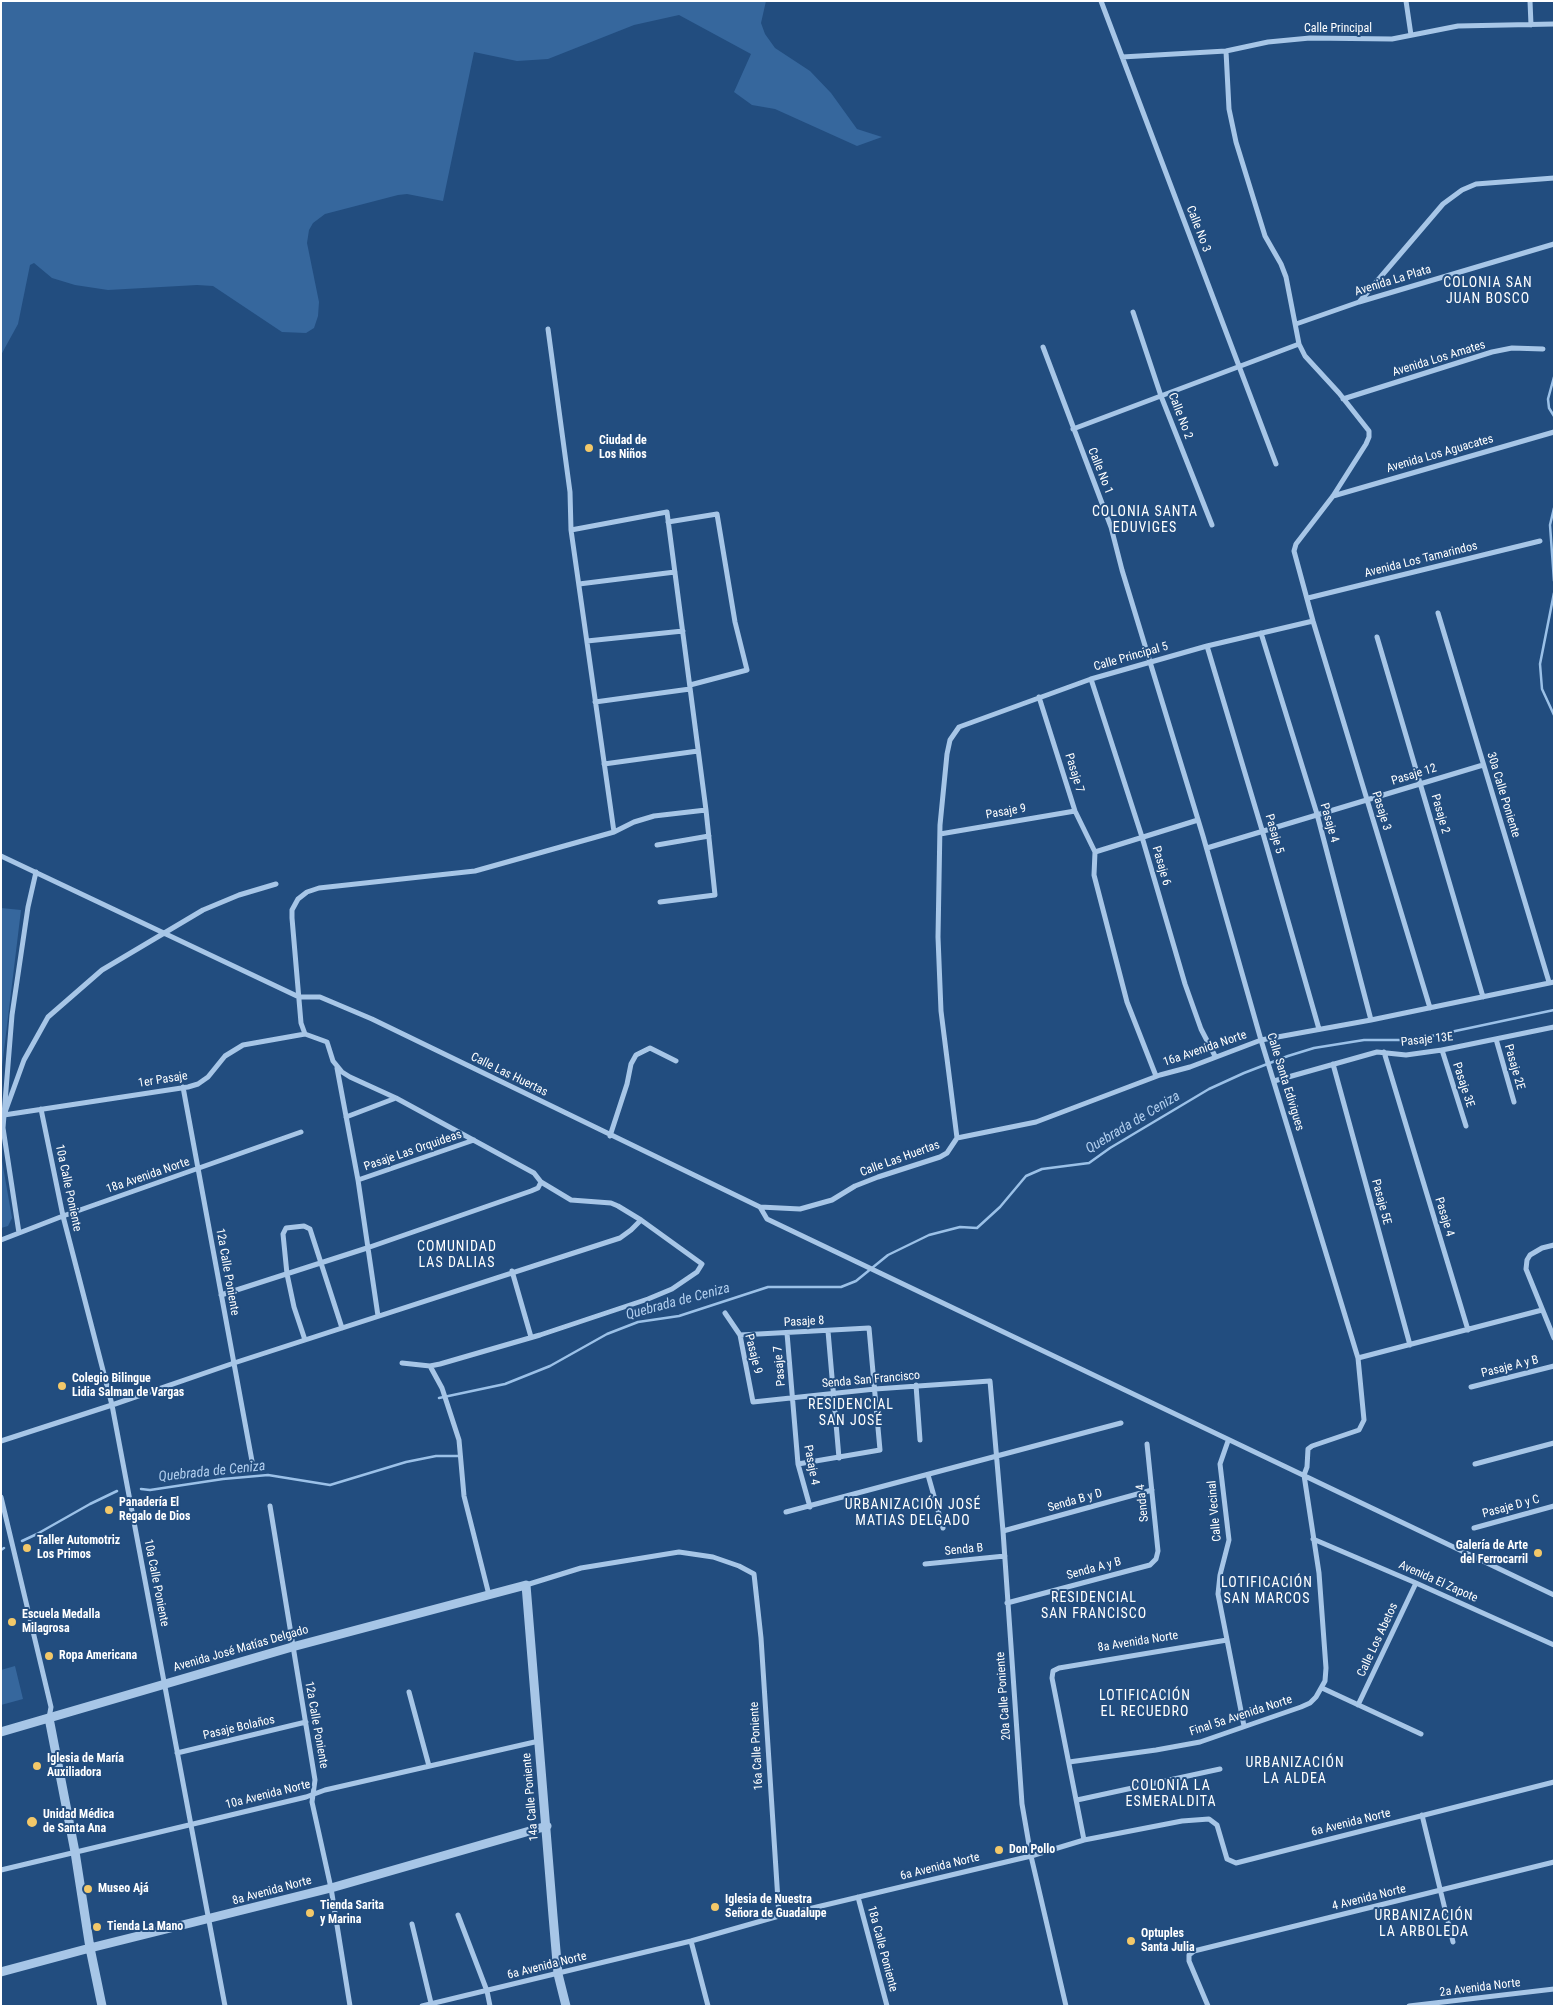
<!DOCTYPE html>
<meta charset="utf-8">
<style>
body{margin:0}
#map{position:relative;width:1555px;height:2007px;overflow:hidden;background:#224d7f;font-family:"Roboto Condensed",sans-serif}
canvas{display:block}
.frame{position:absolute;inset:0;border:2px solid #fff;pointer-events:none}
</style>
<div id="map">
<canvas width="1555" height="2007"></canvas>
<div class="frame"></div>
</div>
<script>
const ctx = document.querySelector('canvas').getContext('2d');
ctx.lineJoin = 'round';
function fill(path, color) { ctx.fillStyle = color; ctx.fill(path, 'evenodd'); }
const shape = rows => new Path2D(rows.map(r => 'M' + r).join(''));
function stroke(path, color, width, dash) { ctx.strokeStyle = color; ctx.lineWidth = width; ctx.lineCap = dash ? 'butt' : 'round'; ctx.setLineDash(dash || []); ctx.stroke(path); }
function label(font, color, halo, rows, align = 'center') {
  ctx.font = font + ' "Roboto Condensed",sans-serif'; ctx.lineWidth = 4; ctx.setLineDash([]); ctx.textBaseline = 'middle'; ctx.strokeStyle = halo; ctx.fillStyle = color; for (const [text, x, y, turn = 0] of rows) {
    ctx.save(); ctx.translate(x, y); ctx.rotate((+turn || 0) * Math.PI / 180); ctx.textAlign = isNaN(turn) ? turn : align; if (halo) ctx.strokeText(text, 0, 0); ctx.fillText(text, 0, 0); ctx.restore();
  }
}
const green = shape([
 [1,1,766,1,761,23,765,34,775,48,810,71,831,93,857,129,882,137,857,146,775,109,752,105,734,92,751,54,679,15,634,25,548,59,517,61,474,52,443,201,407,194,398,195,325,214,313,223,309,230,307,243,319,302,318,316,314,328,306,333,282,332,213,286,197,285,108,290,75,285,52,278,34,263,30,265,18,324,1,355],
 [1,908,21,910,1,1075],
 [1,1155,12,1218,8,1226,1,1228],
 [15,1666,23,1699,1,1705,1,1670]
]);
const stream = shape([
 [1554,377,1548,399,1549,408,1554,416],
 [1554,508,1550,525,1554,581],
 [1554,593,1540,664,1542,689,1554,715],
 [439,1398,505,1384,550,1366,607,1334,638,1322,679,1316,768,1287,841,1287,856,1281,888,1255,929,1235,960,1227,977,1228,1000,1207,1026,1176,1042,1169,1089,1163,1110,1148,1209,1089,1244,1073,1288,1056,1314,1048,1364,1040,1413,1040,1554,1010],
 [141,1489,150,1490,223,1479,268,1475,330,1485,406,1462,436,1456,459,1456],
 [22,1541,37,1534,90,1504,117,1491],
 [1,1550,4,1548]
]);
const minor = shape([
 [1101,1,1276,464],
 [1406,1,1411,35],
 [1530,1,1531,25],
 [1226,51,1229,109,1236,142,1265,236,1281,264,1286,277,1299,344,1305,356,1339,393,1369,431,1369,437,1366,444,1333,496,1296,544,1294,551,1313,621,1430,1008],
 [1122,57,1226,51,1268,42,1310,38,1392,39,1458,26,1554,24],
 [1360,301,1443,204,1462,190,1476,184,1554,178],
 [1133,312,1161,396,1212,525],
 [1296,324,1359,302,1554,244],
 [548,329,570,492,571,530,614,832],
 [1043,347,1111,527,1122,570,1203,836,1261,1040,1358,1358,1364,1420,1359,1430,1312,1446,1308,1449,1307,1467,1304,1475,1319,1573,1326,1668,1325,1681,1316,1697,1310,1703,1301,1707,1200,1742,1156,1750,1069,1762],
 [1343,399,1492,352,1512,348,1543,349],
 [1073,429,1299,344],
 [1333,496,1554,432],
 [668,522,717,514,735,622,747,670,690,685],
 [571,530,667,512,706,810,715,895,660,902],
 [579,584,675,572],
 [1308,598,1540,541],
 [1438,613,1549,982],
 [1261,633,1317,814,1371,1020],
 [1377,637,1483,997],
 [587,641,683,631],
 [1207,646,1262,830,1319,1029],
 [1091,679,1142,837,1185,984,1201,1029,1215,1056],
 [1039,697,1075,811,1095,852,1094,875,1127,1002,1156,1076],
 [595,702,690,689],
 [604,764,698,751],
 [940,834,1075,811],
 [657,845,709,836],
 [1207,848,1483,765],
 [1095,852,1198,820],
 [1,856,299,997,320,997,372,1019,760,1207,800,1209,832,1200,855,1186,878,1177,940,1157,947,1153,957,1138,941,1011,938,937,940,825,947,754,950,740,959,727,1091,679,1207,646,1313,621],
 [1496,1039,1514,1102],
 [1442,1050,1466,1126],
 [1384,1052,1468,1330],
 [1333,1064,1410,1345],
 [337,1068,358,1180,378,1316],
 [1274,1081,1377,1052,1406,1055,1442,1050,1554,1027],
 [183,1087,252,1461],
 [41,1109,63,1216,112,1405,225,2006],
 [4,1115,188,1087,198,1084,208,1077,225,1056,243,1045,305,1034,301,1023,292,918,292,910,298,899,307,892,319,888,475,871,614,832,634,822,654,816,706,810],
 [4,1115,24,1060,48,1017,102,970,203,910,239,895,276,884],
 [346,1117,396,1098],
 [610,1136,627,1084,631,1064,636,1055,650,1048,676,1061],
 [957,1138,1036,1122,1160,1075,1190,1067,1261,1040,1371,1020,1554,982],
 [358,1180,474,1140],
 [541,1182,571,1200,611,1203,618,1206,641,1220],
 [760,1207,767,1219,1554,1595],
 [19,1233,3,1128,4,1115,12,1015,28,907,36,872],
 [1,1240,63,1216,301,1132],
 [1554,1245,1542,1248,1530,1255,1527,1260,1526,1269,1554,1338],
 [512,1271,531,1337],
 [221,1295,367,1248,531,1191,538,1188,541,1182,534,1173,396,1098,350,1077,342,1072,333,1061,327,1042,305,1034],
 [725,1313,740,1335,753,1402,875,1389,990,1381,1003,1531,1022,1804,1031,1856,1066,2006],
 [828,1331,839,1458],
 [787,1333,798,1464,810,1507],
 [740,1335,869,1328,880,1450,798,1464],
 [305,1340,294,1307,287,1274,283,1234,286,1228,304,1226,310,1229,342,1328],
 [1358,1358,1542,1310],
 [430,1366,442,1388,459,1440,464,1496,489,1595],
 [916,1385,920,1440],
 [1471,1387,1554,1366],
 [1,1441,112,1405,234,1363,620,1238,631,1230,641,1220,702,1264,697,1272,672,1289,648,1299,540,1335,440,1364,430,1366,402,1363],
 [1228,1441,1220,1464,1229,1540,1220,1575,1218,1594,1244,1726],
 [1475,1464,1554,1443],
 [928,1475,943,1528],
 [1,1497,51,1707,49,1718],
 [270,1506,315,1780,312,1802,331,1888,350,2006],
 [786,1512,1121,1423],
 [1474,1528,1554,1506],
 [1003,1531,1152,1490],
 [1313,1539,1416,1583,1554,1645],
 [925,1564,1005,1556],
 [526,1585,581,1568,679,1552,713,1557,739,1566,754,1574,761,1638,779,1916],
 [1007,1603,1150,1565,1156,1559,1158,1551,1147,1444],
 [1322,1688,1421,1734],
 [409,1692,429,1766],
 [1358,1705,1416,1583],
 [177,1753,306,1722],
 [1077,1800,1220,1769],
 [1422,1815,1453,1942],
 [1084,1840,1052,1678,1053,1671,1059,1668,1227,1640],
 [1,1870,306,1797,325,1790,539,1741],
 [858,1897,887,2006],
 [458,1915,487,1991,490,2006],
 [412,1924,431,2003],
 [691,1941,708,2006],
 [422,2006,691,1941,779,1916,1031,1856,1084,1840,1182,1821,1209,1819,1217,1825,1227,1859,1236,1863,1554,1782],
 [1208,2006,1189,1961,1189,1955,1194,1951,1554,1862],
 [1409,2006,1554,1989]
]);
const tertiary = shape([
 [49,1718,75,1852,90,1948,102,2006],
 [1,1732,292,1647,526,1585,553,1916,558,1974,566,2006],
 [1,1972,90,1948,331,1888,547,1826]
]);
const markers = [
 [589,448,5,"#f3c869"],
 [62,1386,5,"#f3c869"],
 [109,1510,5,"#f3c869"],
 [27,1548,5,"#f3c869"],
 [1538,1553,5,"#f3c869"],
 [12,1622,5,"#f3c869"],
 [49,1656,5,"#f3c869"],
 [37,1766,5,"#f3c869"],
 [32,1822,6,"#f3c869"],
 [999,1850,5,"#f3c869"],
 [88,1889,5,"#f3c869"],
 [715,1907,5,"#f3c869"],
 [310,1913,5,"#f3c869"],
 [97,1927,5,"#f3c869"],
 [1131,1941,5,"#f3c869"]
];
const streetNames = [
 ["Calle Principal",1338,29],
 ["Calle No 3",1198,229,69],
 ["Avenida La Plata",1393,281,-17],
 ["Avenida Los Amates",1439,359,-17],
 ["Calle No 2",1180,416,69],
 ["Avenida Los Aguacates",1440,454,-16],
 ["Calle No 1",1100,471,68],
 ["Avenida Los Tamarindos",1421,560,-14],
 ["Calle Principal 5",1131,657,-16],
 ["Pasaje 7",1074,773,73],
 ["Pasaje 12",1414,775,-17],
 ["30a Calle Poniente",1503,795,73],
 ["Pasaje 3",1381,811,73],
 ["Pasaje 9",1006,812,-10],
 ["Pasaje 2",1440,814,74],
 ["Pasaje 4",1329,823,74],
 ["Pasaje 5",1274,834,74],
 ["Pasaje 6",1161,866,74],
 ["Pasaje 13E",1427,1040,-6],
 ["16a Avenida Norte",1205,1049,-19],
 ["Pasaje 2E",1514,1067,74],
 ["Calle Las Huertas",509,1075,26],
 ["1er Pasaje",163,1080,-9],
 ["Calle Santa Edivigues",1285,1082,73],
 ["Pasaje 3E",1463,1085,72],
 ["Pasaje Las Orquideas",413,1151,-19],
 ["Calle Las Huertas",900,1159,-20],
 ["18a Avenida Norte",148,1176,-19],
 ["10a Calle Poniente",68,1188,78],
 ["Pasaje 5E",1381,1202,75],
 ["Pasaje 4",1444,1217,73],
 ["12a Calle Poniente",227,1272,80],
 ["Pasaje 8",804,1322,-3],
 ["Pasaje 9",753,1354,76],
 ["Pasaje 7",780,1366,-95],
 ["Pasaje A y B",1510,1367,-14],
 ["Senda San Francisco",871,1380,-5],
 ["Pasaje 4",811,1465,79],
 ["Senda B y D",1075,1501,-16],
 ["Senda 4",1143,1503,-96],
 ["Pasaje D y C",1511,1507,-15],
 ["Calle Vecinal",1215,1511,-95],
 ["Senda B",964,1550,-6],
 ["Senda A y B",1094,1569,-15],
 ["Avenida El Zapote",1438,1582,24],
 ["10a Calle Poniente",156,1583,79],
 ["Calle Los Abetos",1378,1640,-65],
 ["8a Avenida Norte",1138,1642,-9],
 ["Avenida José Matías Delgado",241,1649,-16],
 ["20a Calle Poniente",1004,1696,-94],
 ["Final 5a Avenida Norte",1241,1716,-18],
 ["12a Calle Poniente",316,1725,80],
 ["Pasaje Bolaños",239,1728,-13],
 ["16a Calle Poniente",757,1746,-93],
 ["10a Avenida Norte",268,1795,-14],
 ["14a Calle Poniente",531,1797,-95],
 ["6a Avenida Norte",1351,1823,-14],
 ["6a Avenida Norte",940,1867,-14],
 ["8a Avenida Norte",272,1891,-15],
 ["4 Avenida Norte",1369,1898,-14],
 ["18a Calle Poniente",882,1949,75],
 ["6a Avenida Norte",547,1966,-14],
 ["2a Avenida Norte",1480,1988,-7]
];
const poiNames = [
 ["Ciudad de",599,441],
 ["Los Niños",599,455],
 ["Colegio Bilingue",72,1379],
 ["Lidia Salman de Vargas",72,1393],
 ["Panadería El",119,1503],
 ["Regalo de Dios",119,1517],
 ["Taller Automotriz",37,1541],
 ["Los Primos",37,1555],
 ["Galería de Arte",1528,1546,"right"],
 ["del Ferrocarril",1528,1560,"right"],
 ["Escuela Medalla",22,1615],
 ["Milagrosa",22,1629],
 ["Ropa Americana",59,1656],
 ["Iglesia de María",47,1759],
 ["Auxiliadora",47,1773],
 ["Unidad Médica",43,1815],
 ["de Santa Ana",43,1829],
 ["Don Pollo",1009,1850],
 ["Museo Ajá",98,1889],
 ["Iglesia de Nuestra",725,1900],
 ["Señora de Guadalupe",725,1914],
 ["Tienda Sarita",320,1906],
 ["y Marina",320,1920],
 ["Tienda La Mano",107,1927],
 ["Optuples",1141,1934],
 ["Santa Julia",1141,1948]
];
const neighbourhoodNames = [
 ["COLONIA SAN",1488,283],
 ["JUAN BOSCO",1488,299],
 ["COLONIA SANTA",1145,512],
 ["EDUVIGES",1145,528],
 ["COMUNIDAD",457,1247],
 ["LAS DALIAS",457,1263],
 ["RESIDENCIAL",851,1405],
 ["SAN JOSÉ",851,1421],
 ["URBANIZACIÓN JOSÉ",913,1505],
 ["MATIAS DELGADO",913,1521],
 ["LOTIFICACIÓN",1267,1583],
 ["SAN MARCOS",1267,1599],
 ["RESIDENCIAL",1094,1598],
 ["SAN FRANCISCO",1094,1614],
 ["LOTIFICACIÓN",1145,1696],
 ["EL RECUEDRO",1145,1712],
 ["URBANIZACIÓN",1295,1763],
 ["LA ALDEA",1295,1779],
 ["COLONIA LA",1171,1786],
 ["ESMERALDITA",1171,1802],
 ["URBANIZACIÓN",1424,1916],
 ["LA ARBOLEDA",1424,1932]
];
const waterNames = [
 ["Quebrada de Ceniza",1133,1123,-31],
 ["Quebrada de Ceniza",678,1302,-15],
 ["Quebrada de Ceniza",212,1472,-6]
];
fill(green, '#36679d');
stroke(stream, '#9bc1e8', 2.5);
stroke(minor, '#a7c6e7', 5);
stroke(tertiary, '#a7c6e7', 9);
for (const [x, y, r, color] of markers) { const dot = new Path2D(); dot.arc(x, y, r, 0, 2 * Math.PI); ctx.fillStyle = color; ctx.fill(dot); stroke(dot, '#224d7f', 2); }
label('12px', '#fff', '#224d7f', streetNames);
label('bold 12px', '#fff', '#224d7f', poiNames, 'left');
ctx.letterSpacing = '1px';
label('14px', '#fff', '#224d7f', neighbourhoodNames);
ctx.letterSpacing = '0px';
label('italic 14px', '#b2cfef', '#224d7f', waterNames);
</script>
